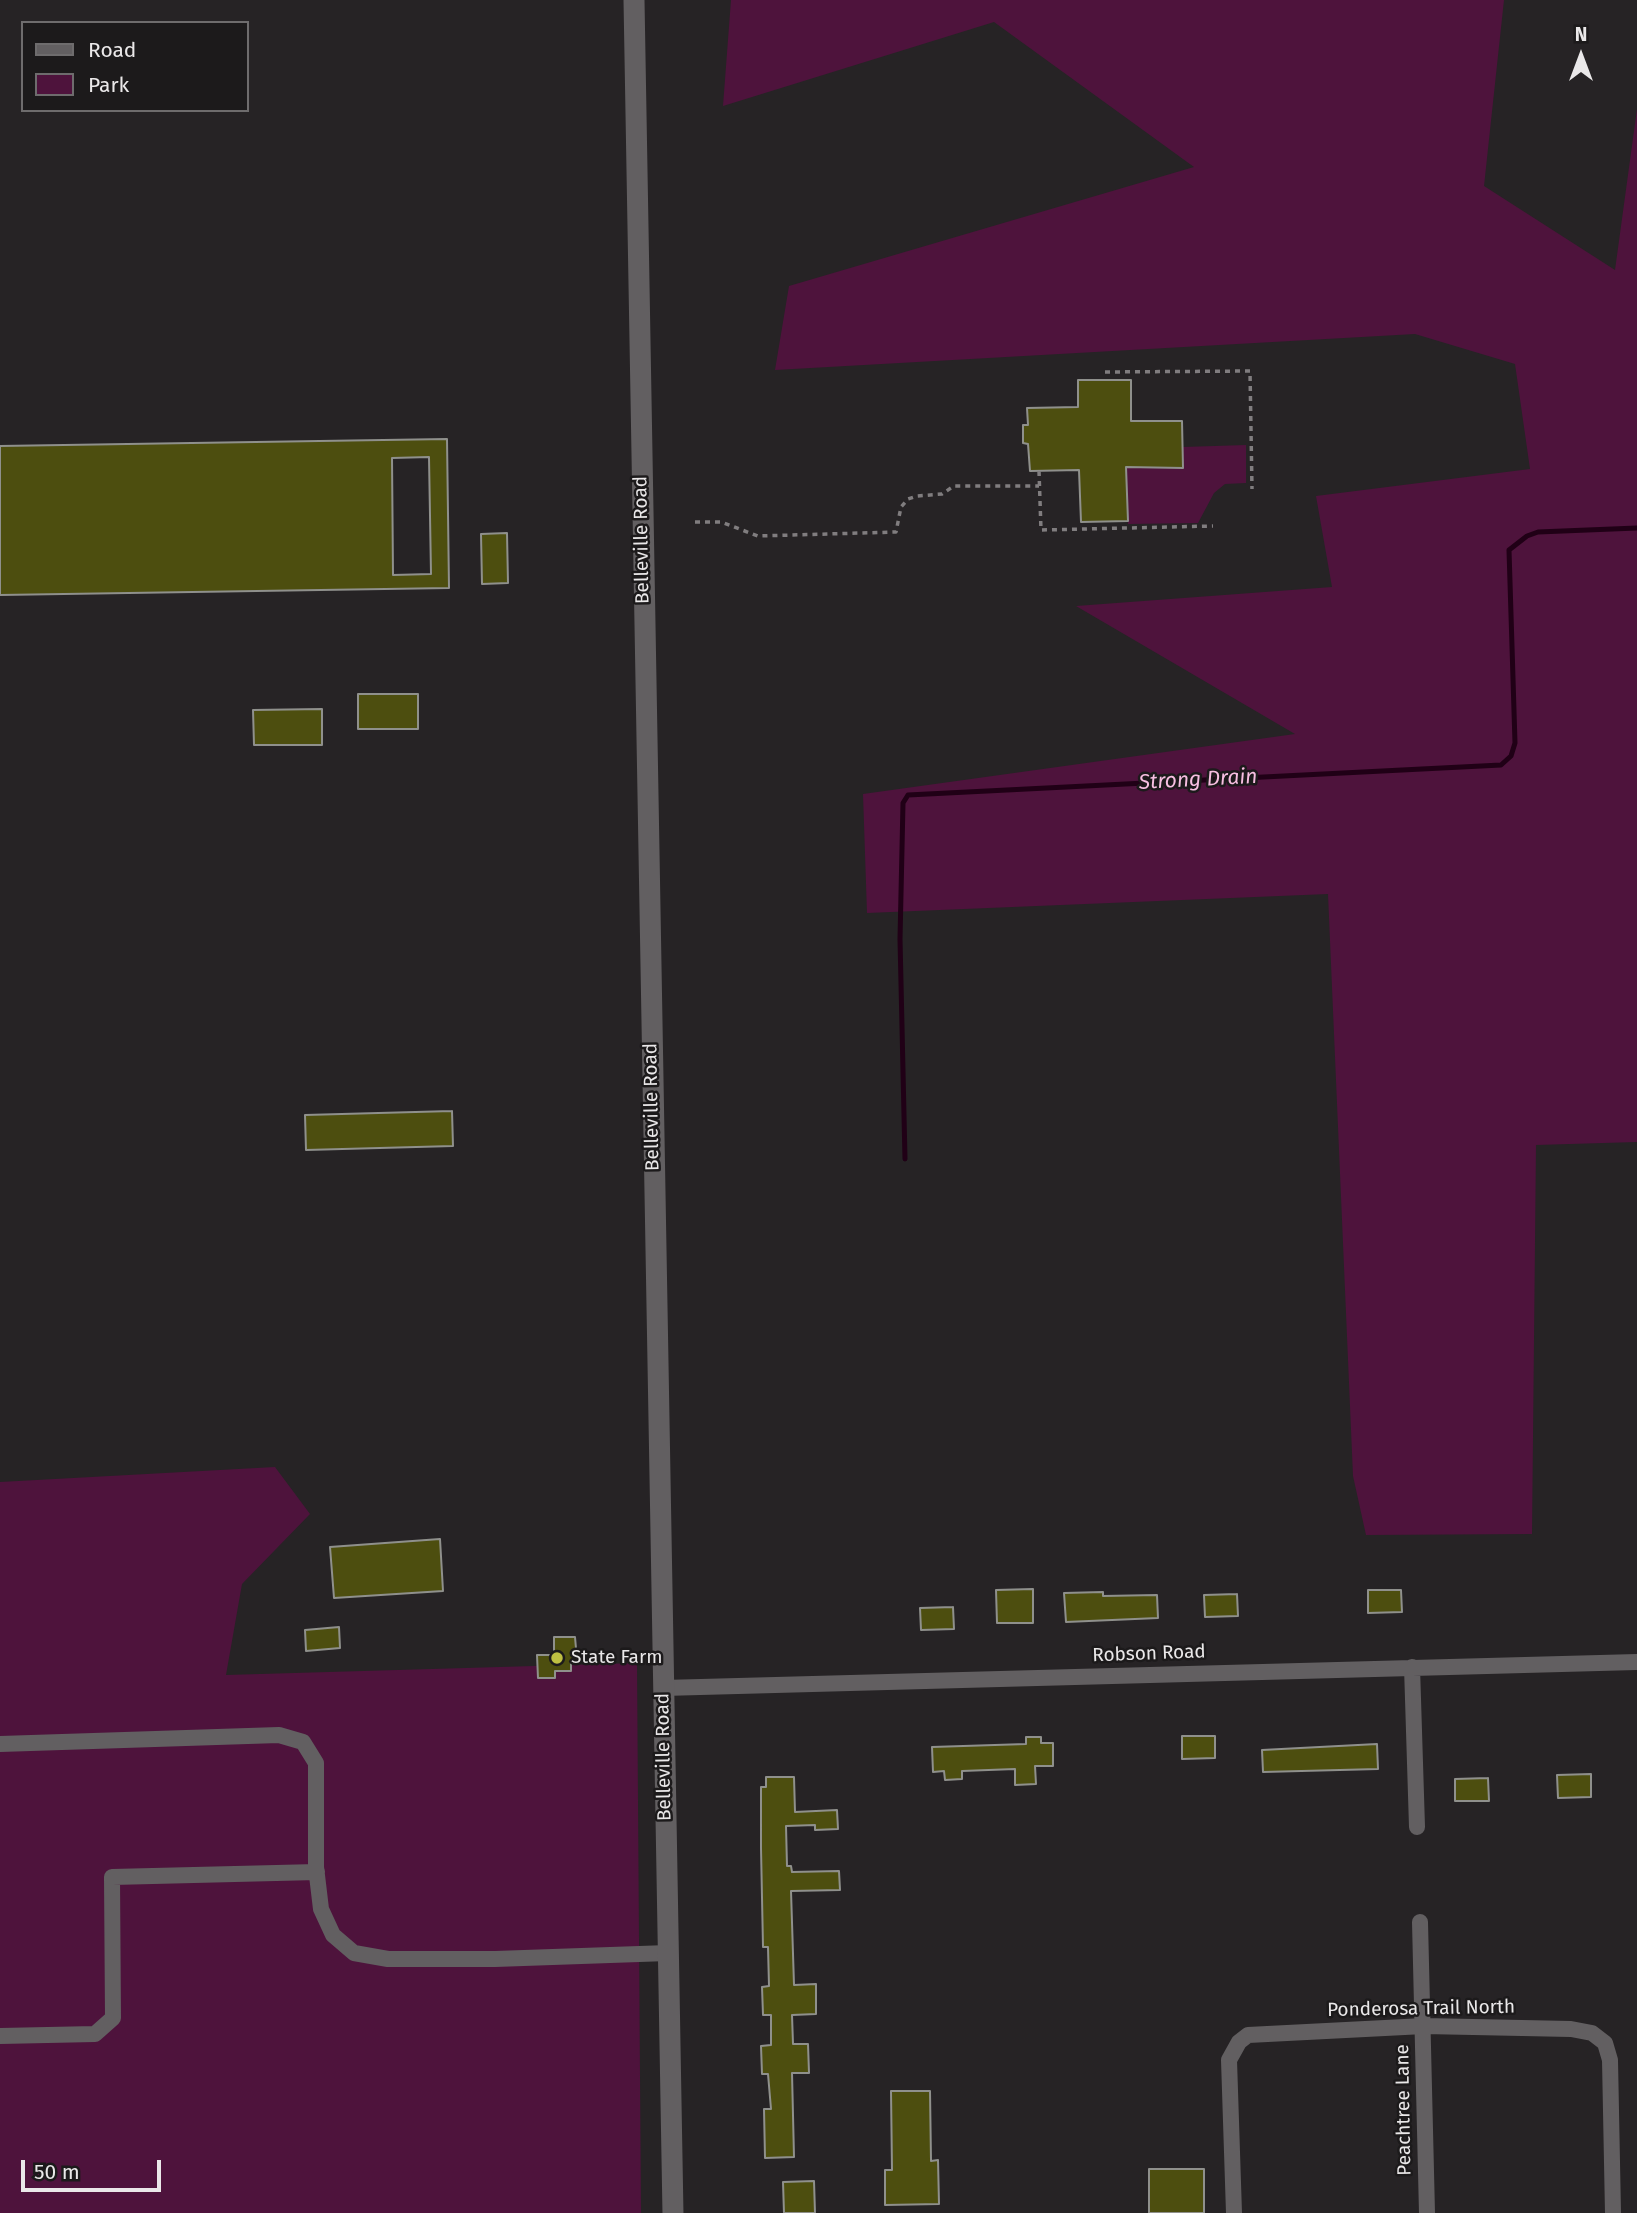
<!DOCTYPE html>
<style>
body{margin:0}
#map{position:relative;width:1637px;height:2213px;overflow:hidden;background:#262325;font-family:"Fira Sans",sans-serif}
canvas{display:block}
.legend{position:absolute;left:21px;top:21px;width:228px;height:91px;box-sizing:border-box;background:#1c1a1b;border:2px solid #6e6c6d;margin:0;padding:9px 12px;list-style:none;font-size:21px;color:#eae8e9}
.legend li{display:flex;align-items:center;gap:14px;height:35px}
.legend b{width:35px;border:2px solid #6e6c6d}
.north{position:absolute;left:1546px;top:21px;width:70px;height:70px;-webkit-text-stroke:5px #1c1a1b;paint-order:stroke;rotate:0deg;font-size:19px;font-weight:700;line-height:28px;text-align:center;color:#eae8e9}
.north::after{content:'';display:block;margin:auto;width:24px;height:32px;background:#eae8e9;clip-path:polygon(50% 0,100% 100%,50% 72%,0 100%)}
.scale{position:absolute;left:21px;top:2160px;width:140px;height:32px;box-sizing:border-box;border:4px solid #eae8e9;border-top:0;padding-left:9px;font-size:21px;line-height:24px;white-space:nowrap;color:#eae8e9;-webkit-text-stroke:5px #1c1a1b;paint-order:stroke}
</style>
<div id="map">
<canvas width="1637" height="2213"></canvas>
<ul class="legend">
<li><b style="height:9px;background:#625f61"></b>Road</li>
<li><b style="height:19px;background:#4e133c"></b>Park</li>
</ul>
<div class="north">N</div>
<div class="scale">50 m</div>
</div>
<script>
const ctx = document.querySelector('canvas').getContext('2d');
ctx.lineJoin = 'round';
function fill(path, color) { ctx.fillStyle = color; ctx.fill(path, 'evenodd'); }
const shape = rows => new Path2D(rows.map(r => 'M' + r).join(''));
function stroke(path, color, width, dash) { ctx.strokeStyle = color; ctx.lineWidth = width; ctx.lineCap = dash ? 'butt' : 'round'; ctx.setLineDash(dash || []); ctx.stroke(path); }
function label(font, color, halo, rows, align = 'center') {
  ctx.font = font + ' "Fira Sans",sans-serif'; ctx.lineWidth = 5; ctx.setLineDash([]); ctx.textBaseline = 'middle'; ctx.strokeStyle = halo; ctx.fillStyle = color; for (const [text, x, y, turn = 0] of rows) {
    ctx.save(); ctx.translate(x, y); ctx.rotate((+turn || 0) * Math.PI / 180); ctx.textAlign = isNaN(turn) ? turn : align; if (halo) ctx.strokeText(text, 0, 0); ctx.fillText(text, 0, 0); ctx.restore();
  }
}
const green = shape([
 [731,0,1504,0,1484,186,1615,270,1637,109,1637,1142,1536,1145,1532,1534,1366,1535,1353,1476,1328,894,867,913,863,794,1295,734,1076,606,1332,587,1316,496,1530,469,1515,364,1415,334,775,370,789,286,1194,167,994,22,723,106],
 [1246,445,1246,483,1225,484,1214,493,1198,523,1128,524,1126,467,1182,468,1183,447],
 [275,1467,310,1514,242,1584,226,1675,637,1663,641,2213,0,2213,0,1482]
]);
const stream = shape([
 [905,1159,900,939,903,803,908,795,1501,765,1511,756,1515,743,1509,550,1527,536,1538,532,1637,528]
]);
const building = shape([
 [1078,380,1131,380,1131,421,1182,421,1183,468,1126,467,1128,521,1081,522,1079,470,1030,471,1028,444,1023,443,1023,425,1028,425,1027,408,1078,407,1078,380],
 [447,439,449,588,0,595,0,446,447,439],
 [429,457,431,574,393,575,392,458,429,457],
 [507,533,508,583,482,584,481,534,507,533],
 [358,694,418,694,418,729,358,729,358,694],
 [322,709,322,745,254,745,253,710,322,709],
 [452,1111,453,1146,306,1150,305,1115,452,1111],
 [440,1539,443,1591,334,1598,330,1547,440,1539],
 [1033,1589,1033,1623,997,1623,996,1590,1033,1589],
 [1368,1590,1401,1590,1402,1612,1368,1613,1368,1590],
 [1103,1592,1103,1596,1157,1595,1158,1618,1066,1622,1064,1593,1103,1592],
 [1237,1594,1238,1616,1205,1617,1204,1595,1237,1594],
 [953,1607,954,1629,921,1630,920,1608,953,1607],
 [339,1627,340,1648,306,1651,305,1630,339,1627],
 [554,1637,575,1637,577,1660,571,1660,571,1671,555,1671,555,1678,538,1678,537,1655,554,1655,554,1637],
 [1182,1736,1215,1736,1215,1758,1182,1759,1182,1736],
 [1026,1737,1041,1737,1041,1743,1053,1743,1053,1766,1035,1766,1036,1784,1015,1785,1015,1769,962,1771,962,1779,945,1780,944,1771,933,1772,932,1747,1026,1744,1026,1737],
 [1377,1744,1378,1769,1263,1772,1262,1750,1377,1744],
 [1591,1774,1591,1797,1558,1798,1557,1775,1591,1774],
 [766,1777,794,1777,795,1812,837,1810,838,1829,815,1830,815,1825,786,1826,787,1866,791,1866,792,1872,839,1871,840,1890,791,1891,794,1985,816,1984,816,2014,792,2015,793,2044,808,2044,809,2073,792,2073,794,2157,765,2158,764,2109,771,2109,768,2074,762,2074,761,2046,771,2045,771,2015,763,2015,762,1987,769,1986,768,1947,763,1947,761,1848,761,1787,766,1787,766,1777],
 [1488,1778,1489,1801,1455,1801,1455,1779,1488,1778],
 [891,2091,930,2091,931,2161,938,2160,939,2204,885,2205,885,2170,892,2170,891,2091],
 [1149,2169,1204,2169,1204,2213,1149,2213,1149,2169],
 [814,2181,815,2213,784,2213,783,2182,814,2181]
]);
const path = shape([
 [1105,372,1250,371,1252,489],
 [1039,471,1041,530,1213,526],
 [695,522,721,522,758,536,896,532,901,507,908,499,917,496,942,494,954,486,1039,486]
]);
const minor = shape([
 [1412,1667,1417,1827],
 [663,1688,1637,1662],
 [0,1744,279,1735,303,1742,316,1763,316,1867,321,1909,333,1935,354,1953,388,1959,495,1959,668,1953],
 [1420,1922,1427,2213],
 [0,2036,95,2034,113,2018,112,1877,317,1872],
 [1234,2213,1229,2060,1239,2042,1248,2035,1424,2026,1571,2029,1592,2033,1605,2043,1610,2060,1613,2213]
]);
const secondary = shape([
 [634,0,673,2213]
]);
const markers = [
 [557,1658,7,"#bebf42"]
];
const streetNames = [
 ["Belleville Road",642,540,-91],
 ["Belleville Road",652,1107,-91],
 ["Robson Road",1149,1654,-2],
 ["Belleville Road",664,1757,-91],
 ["Ponderosa Trail North",1421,2009,-1],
 ["Peachtree Lane",1404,2110,-91]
];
const poiNames = [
 ["State Farm",571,1658]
];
const waterNames = [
 ["Strong Drain",1198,780,-3]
];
fill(green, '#4e133c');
stroke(stream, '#200016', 5);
fill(building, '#4d4e0f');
stroke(building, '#8f908c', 2);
stroke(path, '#807d7f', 3.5, [5, 5]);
stroke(minor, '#625f61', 16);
stroke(secondary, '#625f61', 21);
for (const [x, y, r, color] of markers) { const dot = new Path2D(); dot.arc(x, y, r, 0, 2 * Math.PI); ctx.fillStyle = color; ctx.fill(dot); stroke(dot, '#1c1a1b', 2.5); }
label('19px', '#eae8e9', '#1c1a1b', streetNames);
label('19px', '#eae8e9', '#1c1a1b', poiNames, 'left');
label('italic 21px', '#f7bee1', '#1c1a1b', waterNames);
</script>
